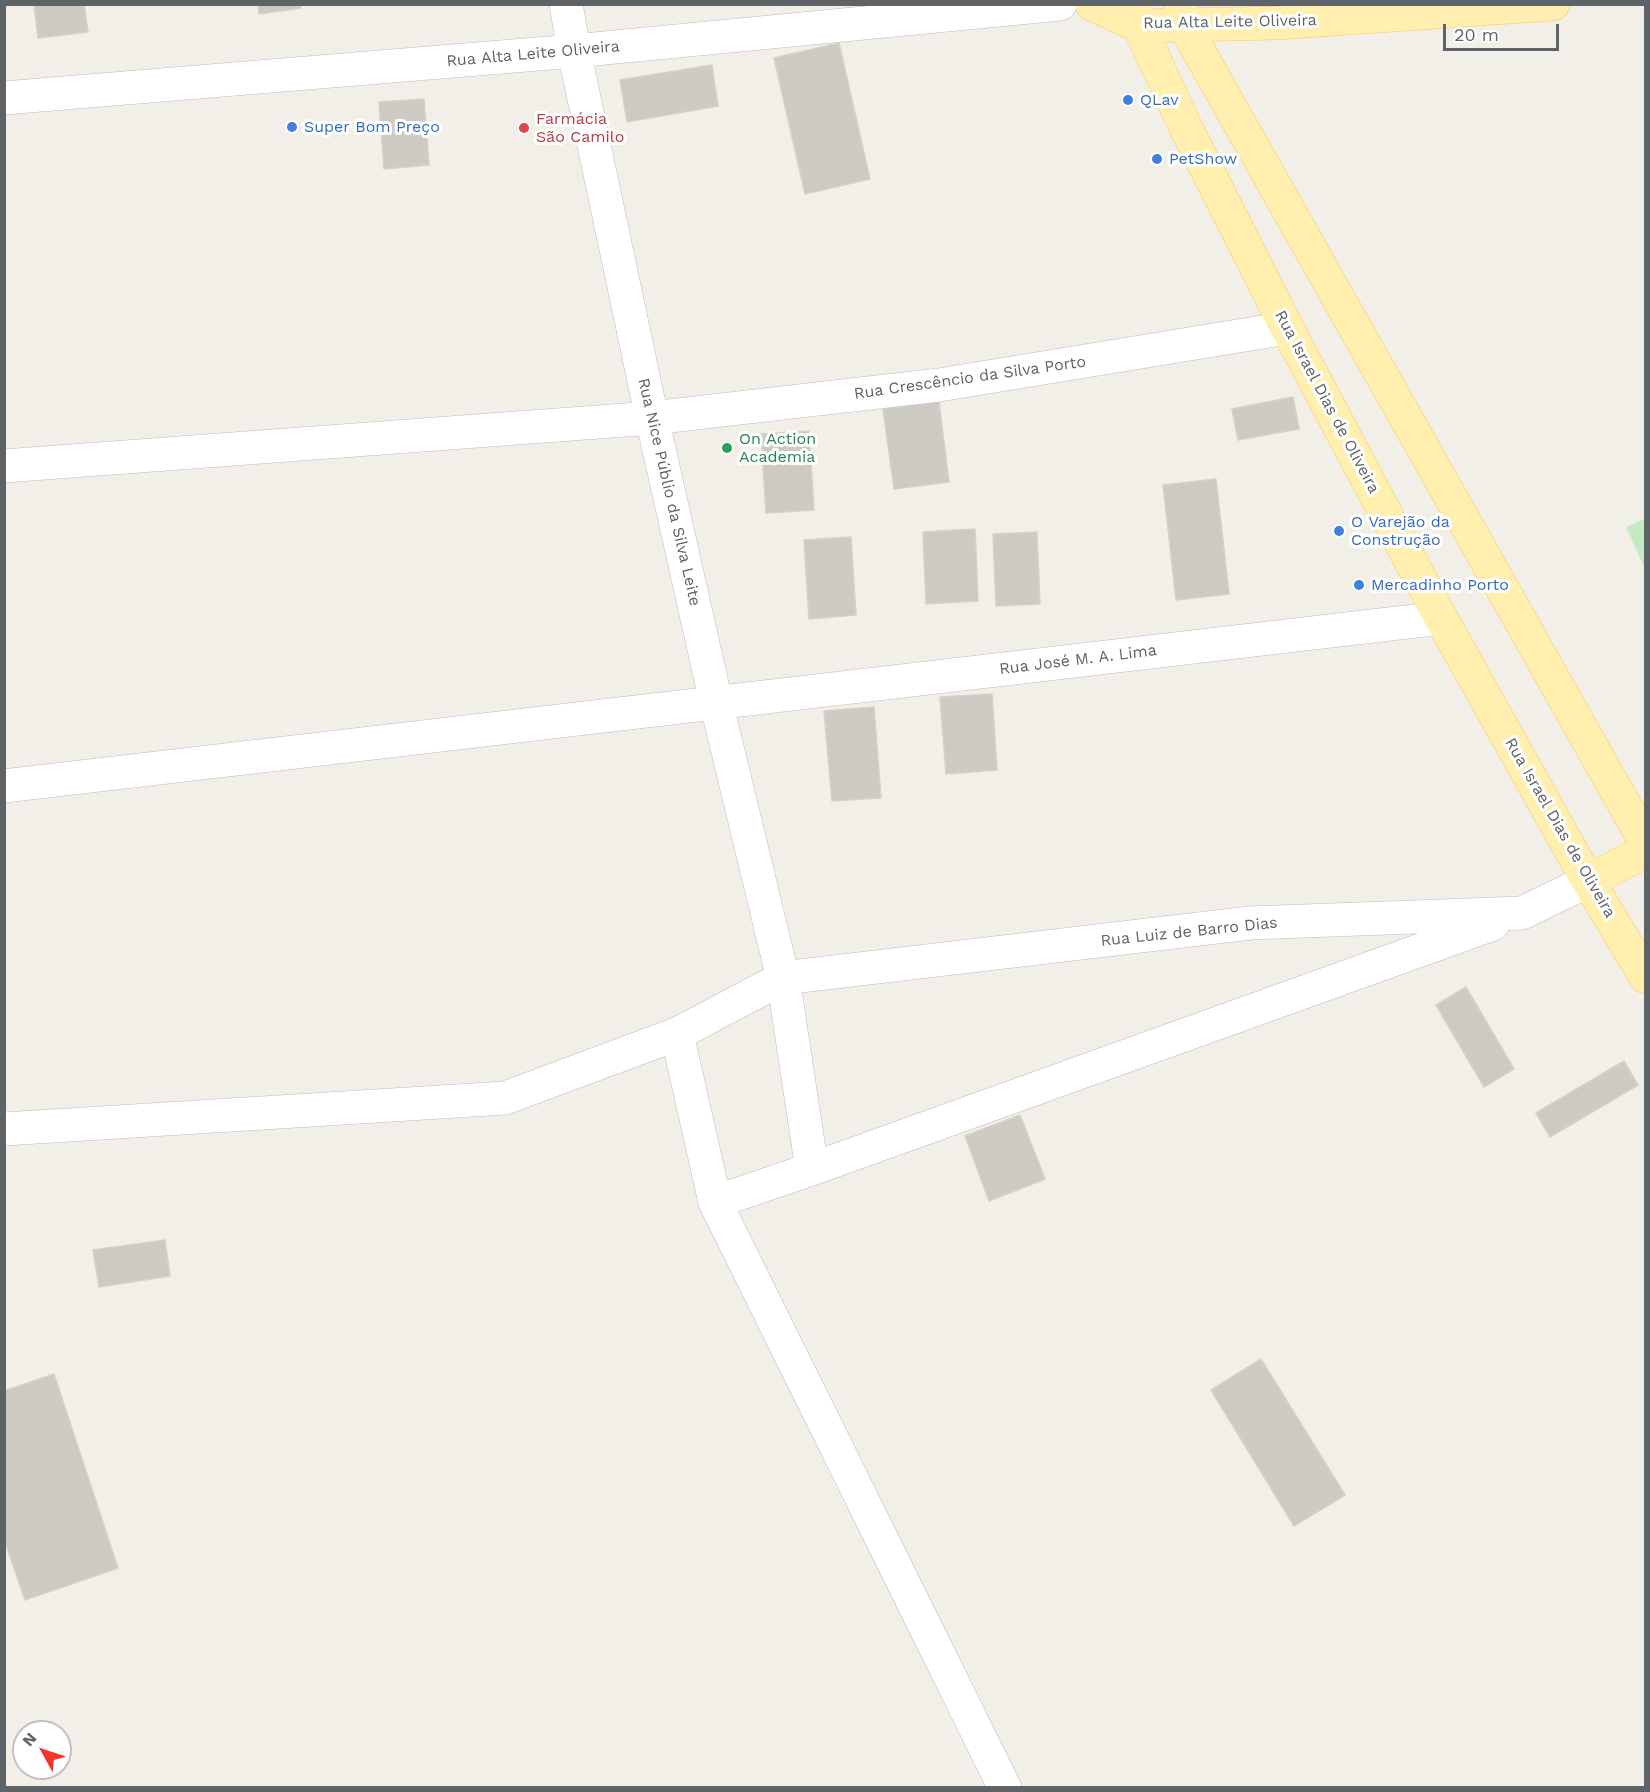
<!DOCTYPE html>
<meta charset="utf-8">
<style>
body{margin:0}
#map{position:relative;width:1650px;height:1792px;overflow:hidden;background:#f1efe7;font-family:"Work Sans",sans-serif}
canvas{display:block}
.frame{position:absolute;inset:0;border:6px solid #5e6368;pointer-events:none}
.north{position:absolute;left:12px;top:1720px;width:60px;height:60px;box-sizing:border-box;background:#fff;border:2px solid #bfc1c3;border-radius:50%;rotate:310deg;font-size:16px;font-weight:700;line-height:24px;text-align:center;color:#5e6368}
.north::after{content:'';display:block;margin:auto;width:21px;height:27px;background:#f5342a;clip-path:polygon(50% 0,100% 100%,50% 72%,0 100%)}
.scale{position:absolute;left:1443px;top:24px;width:116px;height:27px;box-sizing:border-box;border:3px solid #5e6368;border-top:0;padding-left:8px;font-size:18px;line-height:21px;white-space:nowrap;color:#5e6368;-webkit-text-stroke:4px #fff;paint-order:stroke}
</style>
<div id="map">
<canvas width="1650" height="1792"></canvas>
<div class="frame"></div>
<div class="north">N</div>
<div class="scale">20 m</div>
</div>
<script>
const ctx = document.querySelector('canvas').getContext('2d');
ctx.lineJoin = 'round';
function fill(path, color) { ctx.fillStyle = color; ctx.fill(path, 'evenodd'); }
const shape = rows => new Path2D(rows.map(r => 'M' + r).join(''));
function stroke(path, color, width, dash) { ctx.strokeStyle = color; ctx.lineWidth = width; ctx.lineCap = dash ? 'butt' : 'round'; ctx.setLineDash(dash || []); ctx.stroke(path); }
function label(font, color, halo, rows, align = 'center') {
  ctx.font = font + ' "Work Sans",sans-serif'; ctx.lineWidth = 6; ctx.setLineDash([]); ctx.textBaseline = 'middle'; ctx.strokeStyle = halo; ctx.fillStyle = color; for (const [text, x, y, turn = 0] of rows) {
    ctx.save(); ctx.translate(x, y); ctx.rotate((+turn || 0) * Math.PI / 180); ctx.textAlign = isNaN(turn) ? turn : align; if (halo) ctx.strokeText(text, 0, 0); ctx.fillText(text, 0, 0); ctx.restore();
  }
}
const green = shape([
 [1645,519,1645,569,1626,527]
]);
const building = shape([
 [34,4,84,4,88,32,38,38,34,4],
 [258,4,300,4,301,8,259,14,258,4],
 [839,43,870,179,805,194,774,58,839,43],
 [712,65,718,106,627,122,620,80,712,65],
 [424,99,429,165,384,169,379,102,424,99],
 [1293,397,1299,429,1238,440,1232,409,1293,397],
 [939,402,949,482,894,489,883,409,939,402],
 [809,431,814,510,766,513,761,434,809,431],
 [1216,479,1229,594,1176,600,1163,485,1216,479],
 [975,529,978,601,926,604,923,532,975,529],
 [1037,532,1040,604,996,606,993,534,1037,532],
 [851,537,856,615,809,619,804,540,851,537],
 [992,694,997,770,946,774,940,697,992,694],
 [874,707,881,798,832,801,824,711,874,707],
 [1466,987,1514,1069,1484,1087,1436,1005,1466,987],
 [1624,1061,1638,1085,1550,1137,1536,1113,1624,1061],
 [1020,1115,1045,1179,989,1201,965,1136,1020,1115],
 [165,1240,170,1276,99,1287,93,1250,165,1240],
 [1261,1359,1345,1495,1294,1526,1211,1390,1261,1359],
 [54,1374,118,1568,25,1600,4,1539,4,1391,54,1374]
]);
const minor = shape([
 [566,4,574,51,652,418,716,702,783,978,812,1169],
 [4,98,574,51,1060,4],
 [4,466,652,418,939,385,1287,328],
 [4,786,1441,618],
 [677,1034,715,1202,1005,1788],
 [4,1129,505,1098,677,1034,783,978,1250,923,1522,913,1588,881],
 [715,1202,812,1169,1493,924]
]);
const major = shape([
 [1092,4,1139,26,1275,23,1553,4],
 [1134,4,1139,26,1186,128,1287,328,1441,618,1588,881,1646,977],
 [1180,4,1184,25,1646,843],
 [1588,881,1646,851]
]);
const markers = [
 [1128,100,6,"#3f7fe0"],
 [292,127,6,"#3f7fe0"],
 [524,128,6,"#e0444e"],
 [1157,159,6,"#3f7fe0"],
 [727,448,6,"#2e9e5b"],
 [1339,531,6,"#3f7fe0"],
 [1359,585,6,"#3f7fe0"]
];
const streetNames = [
 ["Rua Alta Leite Oliveira",1230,22,-1],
 ["Rua Alta Leite Oliveira",533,54,-5],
 ["Rua Crescêncio da Silva Porto",970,378,-8],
 ["Rua Israel Dias de Oliveira",1327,402,62],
 ["Rua Nice Públio da Silva Leite",669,492,77],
 ["Rua José M. A. Lima",1078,660,-7],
 ["Rua Israel Dias de Oliveira",1560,828,60],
 ["Rua Luiz de Barro Dias",1189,932,-6]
];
const shopNames = [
 ["QLav",1140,100],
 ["Super Bom Preço",304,127],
 ["PetShow",1169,159],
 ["O Varejão da",1351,522],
 ["Construção",1351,540],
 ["Mercadinho Porto",1371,585]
];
const healthNames = [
 ["Farmácia",536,119],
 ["São Camilo",536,137]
];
const leisureNames = [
 ["On Action",739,439],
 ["Academia",739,457]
];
fill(green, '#c4eac3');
fill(building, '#cdcac4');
stroke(building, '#d7d1c5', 1.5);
stroke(minor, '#b9bdc1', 34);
stroke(major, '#fbc857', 34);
stroke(minor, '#fff', 33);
stroke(major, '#fff0af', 33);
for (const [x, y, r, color] of markers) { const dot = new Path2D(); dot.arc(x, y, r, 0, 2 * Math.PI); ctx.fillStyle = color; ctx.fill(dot); stroke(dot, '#fff', 2); }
label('16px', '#5e6368', '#fff', streetNames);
label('16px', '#366cbe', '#fff', shopNames, 'left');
label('16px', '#be3a42', '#fff', healthNames, 'left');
label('16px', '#27864d', '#fff', leisureNames, 'left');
</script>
